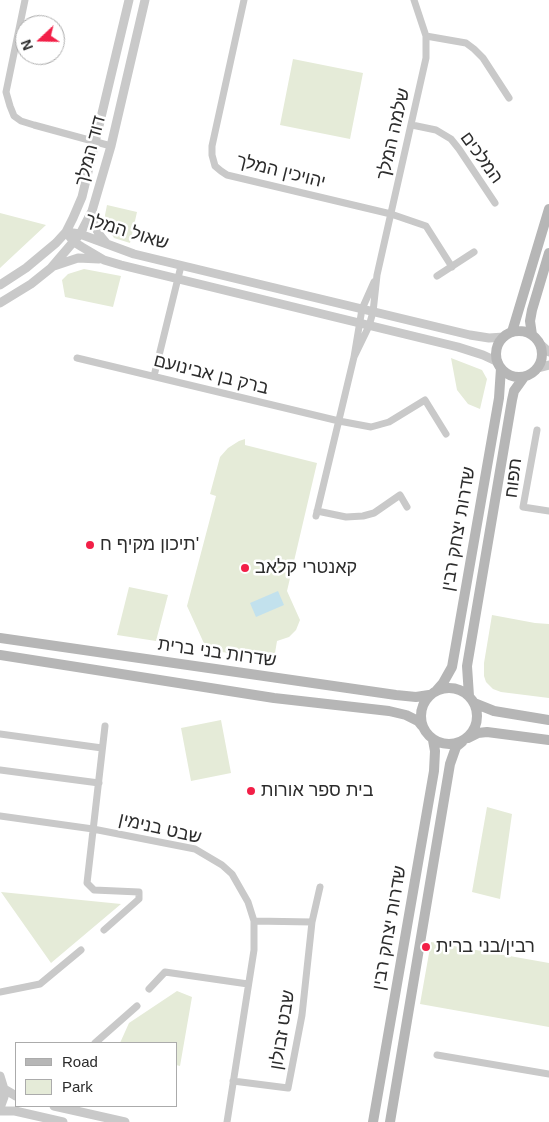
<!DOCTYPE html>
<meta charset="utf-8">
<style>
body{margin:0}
#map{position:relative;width:549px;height:1122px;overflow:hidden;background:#fff;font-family:Helvetica,sans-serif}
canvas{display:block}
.legend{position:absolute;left:15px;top:1042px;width:162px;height:65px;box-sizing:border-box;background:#fff;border:1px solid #ababab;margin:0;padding:6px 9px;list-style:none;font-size:15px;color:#2c2c2c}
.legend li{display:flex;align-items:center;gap:10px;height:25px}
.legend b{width:25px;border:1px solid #ababab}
.north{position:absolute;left:15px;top:15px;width:50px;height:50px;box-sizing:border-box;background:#fff;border:1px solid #ababab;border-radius:50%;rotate:249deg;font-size:14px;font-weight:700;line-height:20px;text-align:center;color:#2c2c2c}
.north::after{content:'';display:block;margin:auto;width:18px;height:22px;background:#f21f47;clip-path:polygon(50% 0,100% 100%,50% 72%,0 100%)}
</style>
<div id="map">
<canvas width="549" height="1122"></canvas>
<ul class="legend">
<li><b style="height:6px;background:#b6b6b6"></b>Road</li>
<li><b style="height:14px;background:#e5ebd8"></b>Park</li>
</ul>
<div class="north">N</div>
</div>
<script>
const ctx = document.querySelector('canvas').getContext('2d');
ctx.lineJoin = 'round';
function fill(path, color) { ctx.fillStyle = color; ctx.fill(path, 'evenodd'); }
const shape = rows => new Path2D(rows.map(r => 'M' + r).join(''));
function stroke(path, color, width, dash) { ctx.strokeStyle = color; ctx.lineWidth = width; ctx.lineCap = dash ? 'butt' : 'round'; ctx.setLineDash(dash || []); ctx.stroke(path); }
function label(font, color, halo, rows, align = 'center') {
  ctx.font = font + ' Helvetica,"Noto Sans Hebrew",sans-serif'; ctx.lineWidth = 5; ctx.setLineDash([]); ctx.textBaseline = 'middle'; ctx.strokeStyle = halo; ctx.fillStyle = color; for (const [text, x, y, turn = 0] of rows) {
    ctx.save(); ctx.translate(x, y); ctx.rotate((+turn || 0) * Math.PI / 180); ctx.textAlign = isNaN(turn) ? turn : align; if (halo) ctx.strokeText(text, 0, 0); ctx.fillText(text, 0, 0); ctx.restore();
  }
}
const green = shape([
 [293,59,363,73,350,139,280,125],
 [107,205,137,212,130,243,114,238,106,225,105,215],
 [0,213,46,225,0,268],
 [84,269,121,276,113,307,65,297,62,280,68,274],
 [451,358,482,370,487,379,480,409,468,404,457,390],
 [245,439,245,445,317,463,287,591,300,620,296,630,289,637,277,641,274,659,207,650,187,606,216,496,210,494,220,457,228,448,239,441],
 [129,587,168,595,156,641,117,635],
 [492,615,535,623,549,624,549,698,501,692,493,689,486,682,484,676,484,663],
 [221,720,231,773,191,781,181,728],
 [487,807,512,814,500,899,472,892],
 [1,892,121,904,51,963],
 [431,942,549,963,549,1027,420,1004],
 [177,991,192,997,180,1066,176,1065,176,1043,120,1043,129,1023]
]);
const water = shape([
 [278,591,284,605,256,617,250,603]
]);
const minor = shape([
 [25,0,6,92,10,106,14,116,21,121,34,125,111,146],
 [244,0,212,146,212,155,215,166,221,171,227,175,391,214,426,226,452,267],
 [426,36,466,43,474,49,483,58,509,98],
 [412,125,436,130,451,139,459,149,495,203],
 [437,276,474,252],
 [354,357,369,326,373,312,377,275,426,58,426,36,414,0],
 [77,358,339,421,371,427,389,422,425,400,446,434],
 [154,376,181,266],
 [537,430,523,507,549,511],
 [317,511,346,517,363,516,374,513,400,495,407,507],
 [316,516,354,357,362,309,374,282],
 [0,734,102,748],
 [0,770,99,783],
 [0,816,93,829,195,849,222,865,232,874,248,902,254,921,254,950,227,1122],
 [254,921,312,922],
 [104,930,139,899,139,892,94,890,87,883,105,726],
 [149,989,165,972,248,984],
 [0,992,40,984,81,950],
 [95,1043,137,1006],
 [437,1055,549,1074],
 [233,1081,288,1088,302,1015,312,922,320,887]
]);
const tertiary = shape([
 [92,211,94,225,101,237,106,243],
 [66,232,74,242,82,247,104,260,121,265,458,347,483,355,498,362],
 [66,232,80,234,134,254,470,335,489,338,504,337],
 [54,266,78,258,99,259],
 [0,285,26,268,56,243,66,232,73,218,82,197,129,0],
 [0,303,31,284,51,268,80,234,92,211,111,146,145,0],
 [539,343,549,352],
 [538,368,549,365],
 [0,1076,4,1089,4,1097,0,1108],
 [4,1089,16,1096],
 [54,1106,125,1122],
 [0,1111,15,1111,63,1122]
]);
const secondary = shape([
 '496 354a23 23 0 1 1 46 0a23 23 0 1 1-46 0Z',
 [512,332,549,209],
 [532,335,530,321,532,310,549,253],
 [0,638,396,695,416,697,429,695],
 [0,655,274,698,389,711,406,715,418,721,422,726],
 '421 716a28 28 0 1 1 56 0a28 28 0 1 1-56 0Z',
 [436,691,443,683,452,667,499,398,501,368],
 [469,696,467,666,512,400,514,391,524,377],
 [474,703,494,711,549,720],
 [468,738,478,733,487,732,549,740],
 [373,1122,434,771,435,751,433,740],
 [390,1122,450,764,456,747,462,742]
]);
const markers = [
 [90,545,5,"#f21f47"],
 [245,568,5,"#f21f47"],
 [251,791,5,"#f21f47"],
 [426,947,5,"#f21f47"]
];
const streetNames = [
 ["שלמה המלך",394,134,-77],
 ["דוד המלך",91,151,-75],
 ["המלכים",481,158,54],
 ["יהויכין המלך",281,172,14],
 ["שאול המלך",127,232,17],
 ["ברק בן אבינועם",211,375,14],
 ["תפוח",514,478,-83],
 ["שדרות יצחק רבין",459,529,-80],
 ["שדרות בני ברית",217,653,8],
 ["שבט בנימין",160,829,13],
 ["שדרות יצחק רבין",390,928,-80],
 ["שבט זבולון",283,1030,-81]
];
const poiNames = [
 ["תיכון מקיף ח'",100,545],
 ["קאנטרי קלאב",255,568],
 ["בית ספר אורות",261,791],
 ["רבין/בני ברית",436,947]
];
fill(green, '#e5ebd8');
fill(water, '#c2e1ed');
stroke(minor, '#c9c9c9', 7);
stroke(tertiary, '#c9c9c9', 9);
stroke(secondary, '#b6b6b6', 10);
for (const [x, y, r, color] of markers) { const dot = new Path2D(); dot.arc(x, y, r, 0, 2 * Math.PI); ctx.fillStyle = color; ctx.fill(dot); stroke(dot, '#fff', 2); }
label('18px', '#2c2c2c', '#fff', streetNames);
label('18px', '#2c2c2c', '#fff', poiNames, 'left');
</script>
